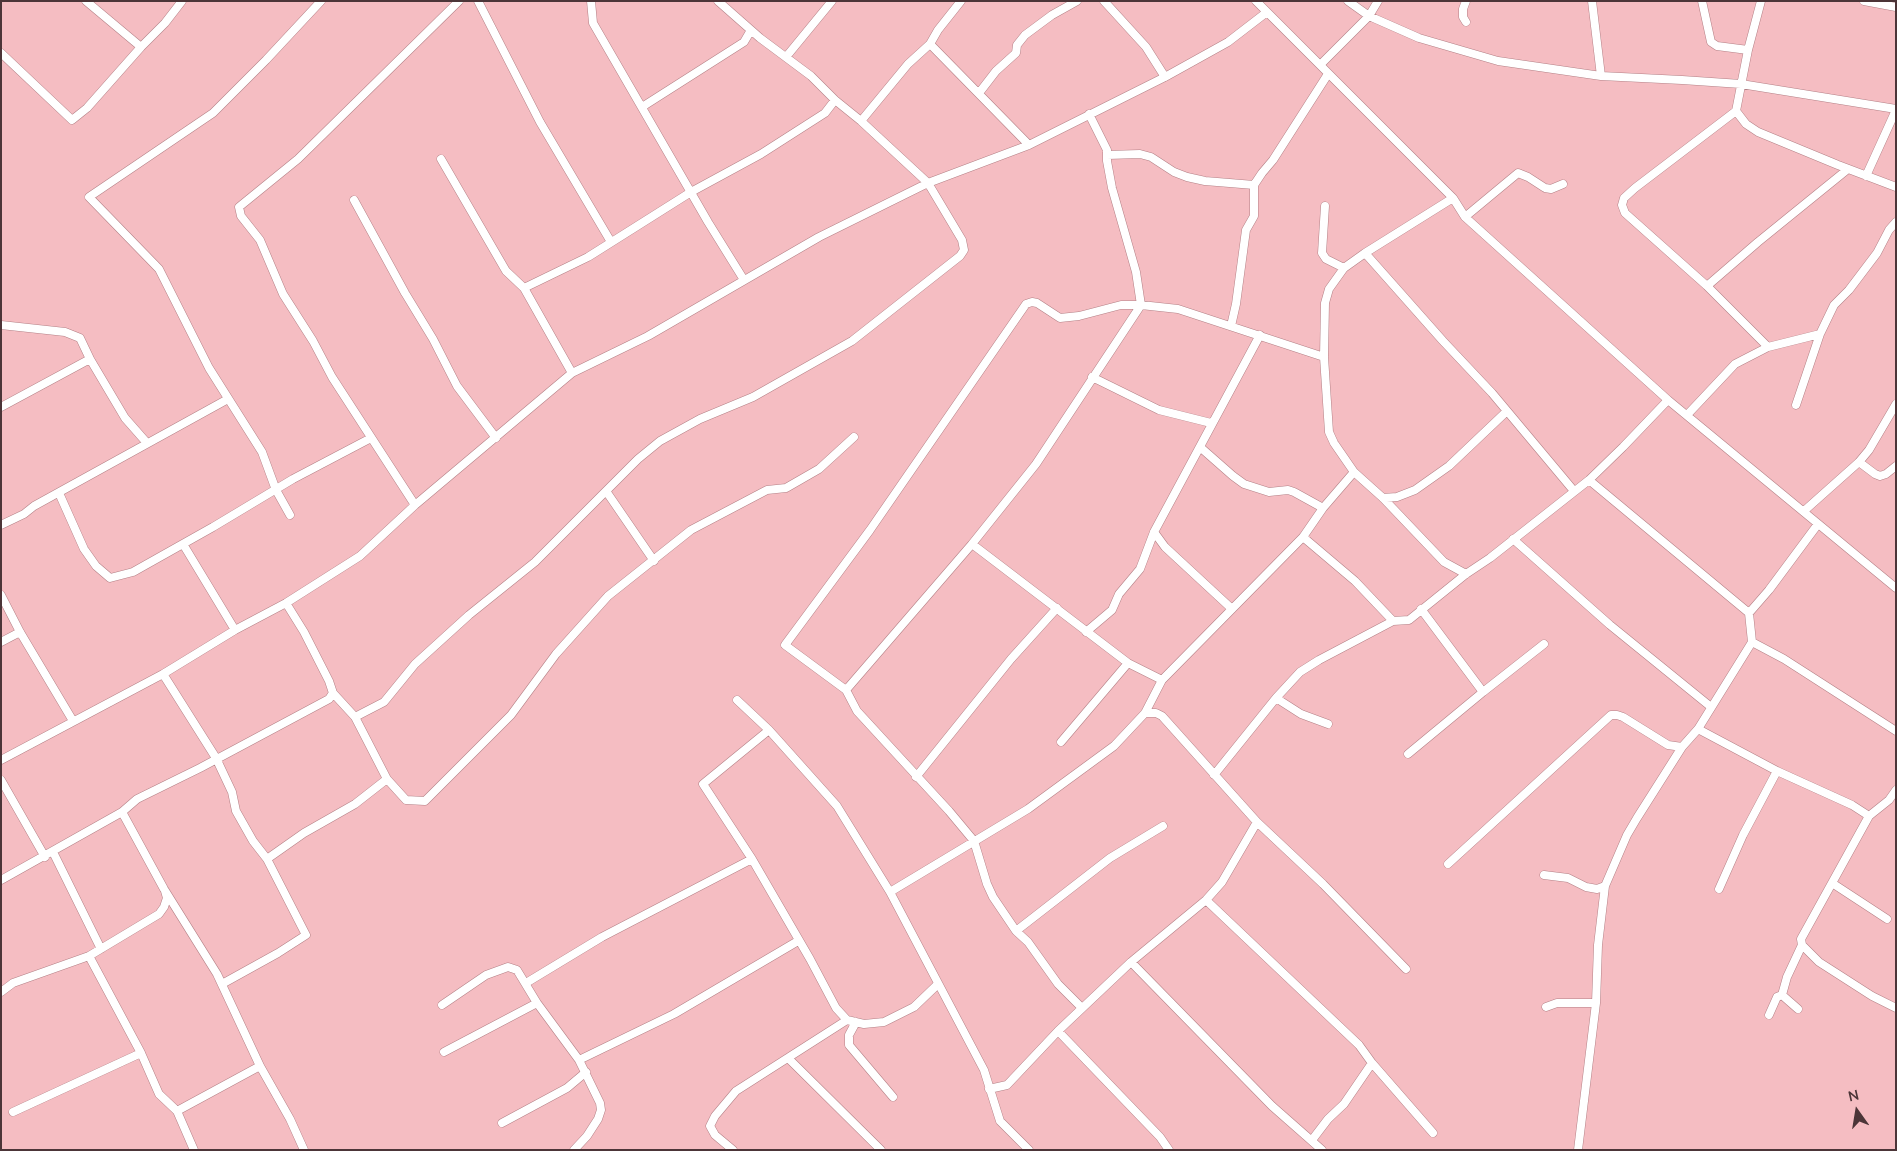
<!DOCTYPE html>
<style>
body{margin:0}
#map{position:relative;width:1897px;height:1151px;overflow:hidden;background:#f5bdc2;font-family:"Nunito Sans",sans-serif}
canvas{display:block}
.frame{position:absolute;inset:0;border:2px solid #4c3538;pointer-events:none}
.north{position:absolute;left:1832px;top:1086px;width:50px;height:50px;-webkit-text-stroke:4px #f5bdc2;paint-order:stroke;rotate:347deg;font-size:14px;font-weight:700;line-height:20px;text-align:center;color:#4c3538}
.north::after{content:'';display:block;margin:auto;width:18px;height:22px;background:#4c3538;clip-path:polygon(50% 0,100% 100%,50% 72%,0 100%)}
</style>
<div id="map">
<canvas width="1897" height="1151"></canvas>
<div class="frame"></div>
<div class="north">N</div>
</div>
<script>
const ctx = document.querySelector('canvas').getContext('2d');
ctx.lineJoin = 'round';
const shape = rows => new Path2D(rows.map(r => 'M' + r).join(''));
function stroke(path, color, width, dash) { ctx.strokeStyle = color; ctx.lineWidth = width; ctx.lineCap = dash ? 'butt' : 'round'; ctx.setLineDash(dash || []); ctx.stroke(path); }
const minor = shape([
 [86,1,141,47],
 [478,1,540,122,611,242],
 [591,1,593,23,708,222,744,280],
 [1104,1,1146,47,1165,77],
 [1256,1,1453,198,1465,217,1668,400,1896,588],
 [1348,1,1369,16,1419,38,1498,61,1601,76,1682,80,1741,84,1896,109],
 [1466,1,1463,9,1463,17,1466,22],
 [1592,1,1601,76],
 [1702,1,1711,42,1717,46,1748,50],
 [1761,1,1748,50,1736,111,1746,124,1758,132,1838,165,1896,187],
 [1864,1,1896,7],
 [930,44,1029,145],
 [1,53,72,120,87,108,141,47,165,23,182,1],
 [786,57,832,1],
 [1320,65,1369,16,1378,1],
 [979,93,996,71,1016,53,1017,45,1025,35,1052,15,1077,1],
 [642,107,744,42,751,30],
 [1736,111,1635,188,1624,198,1622,205,1625,213,1707,286,1768,347],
 [861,121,908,64,930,44,938,30,961,1],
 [1107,155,1140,154,1151,157,1174,172,1187,177,1205,181,1254,185],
 [441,159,506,271,524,288,572,373],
 [1866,176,1896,110],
 [1453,198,1365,253,1344,268,1329,289,1325,303,1324,357,1329,432,1334,443,1354,472,1383,498,1444,562,1466,574],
 [354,200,405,293,433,339,457,386,496,438],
 [1325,206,1322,253,1326,259,1344,268],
 [1465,217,1518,173,1528,177,1545,188,1551,189,1563,184],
 [1365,253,1443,341,1492,393,1574,491],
 [1707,286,1758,242,1848,169],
 [524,288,588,257,691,192,761,154,825,113,835,100],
 [1,325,65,332,80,338,90,359,125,418,147,443],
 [1231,326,1236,304,1246,230,1254,216,1254,185,1262,173,1273,160,1328,74],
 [1092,377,1159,410,1211,423],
 [1796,405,1820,334],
 [1,407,90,359],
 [1687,415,1735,364,1768,347,1820,334,1834,305,1849,290,1877,253,1889,230,1896,222],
 [1200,447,1233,476,1244,484,1269,492,1288,490,1294,492,1323,508],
 [1859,462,1875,474,1880,476,1886,474,1896,466],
 [1589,480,1749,613],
 [606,491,654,561],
 [59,493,84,549,96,566,110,578,133,572,213,527,293,479,371,438],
 [1383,498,1397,497,1415,490,1449,466,1507,411],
 [415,505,332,377,313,341,283,294,260,240,241,216,239,207,298,159,459,1],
 [1804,511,1859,462,1869,450,1896,404],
 [290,515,276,490,262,452,209,368,159,269,89,197,213,113,266,60,321,1],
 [1,525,24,514,34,506,228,399],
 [1154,532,1165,547,1232,609],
 [1303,537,1355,581,1393,621],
 [1513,539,1610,625,1711,707],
 [183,544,235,630],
 [972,544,1128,663,1162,680],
 [1,595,20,632,73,721],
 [1421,609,1483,692,1544,644],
 [1086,632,1112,610,1119,594,1140,569,1154,532,1260,335],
 [1,642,20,632],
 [1752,642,1784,659,1896,731],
 [163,674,216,758,232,792,236,811,253,841,267,859,304,833,355,804,387,779,355,717],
 [846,690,972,544,1036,464,1141,305,1136,272,1112,188,1107,161,1107,150,1089,114],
 [333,693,355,717,384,702,415,664,469,615,535,562,638,459,660,441,700,419,753,397,852,341,960,256,964,250,962,240,928,183,861,121,835,100,811,76,760,38,718,1],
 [1276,698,1301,714,1328,724],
 [737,700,769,730,837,806,890,892,984,1070,1000,1121,1029,1150],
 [1145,713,1156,713,1162,716,1257,822,1323,884,1406,969],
 [1698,729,1777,771,1852,805,1869,816],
 [769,730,703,784,752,859,810,959,836,1008,847,1020,864,1024,884,1022,914,1007,938,984],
 [1061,742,1128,663],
 [1408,754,1483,692],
 [1,760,163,674,235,630,286,603,360,556,415,505,572,373,648,336,819,237,928,183,1029,145,1165,77,1228,42,1267,12],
 [1214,775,1276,698,1300,672,1319,660,1393,621,1409,620,1466,574,1490,558,1589,480,1623,447,1668,400],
 [916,777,1011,659,1057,608],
 [387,779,406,800,425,801,511,715,556,654,608,596,691,530,767,490,786,488,819,469,854,437],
 [1,780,45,857],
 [1896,790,1889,800,1869,816,1801,939,1802,945,1819,962,1872,996,1896,1008],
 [122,812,164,889,217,974,260,1066,290,1119,304,1150],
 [53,852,101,949],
 [1448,864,1611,715,1617,715,1623,717,1668,745,1682,747],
 [1544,875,1568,878,1586,887,1597,889,1605,886],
 [1,880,122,812,137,799,200,768,329,699,333,693,329,681,304,632,286,603],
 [1832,883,1887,919],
 [1719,889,1743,835,1777,771],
 [165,891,167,898,164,907,159,914,89,956,141,1053,159,1094,177,1111,194,1150],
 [890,892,1028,809,1114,746,1145,713,1162,680,1303,537,1323,508,1354,472],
 [1206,900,1359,1045,1372,1063,1344,1104,1328,1119,1312,1140],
 [1016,931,1110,858,1163,826],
 [1131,962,1272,1106,1322,1150],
 [526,983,602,937,752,859],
 [222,984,278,953,306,935,267,859],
 [1,992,13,983,89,956],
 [537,1003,579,1060,600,1103,601,1110,598,1119,587,1136,574,1150],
 [442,1005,486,975,508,967,517,970,537,1003,444,1052],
 [1546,1007,1557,1003,1596,1003],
 [1082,1008,1058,984,1028,942,1016,931,993,897,987,884,974,841,949,811,857,711,846,690,785,645,870,530,1026,304,1032,302,1037,303,1060,318,1079,316,1121,305,1141,305,1178,309,1324,357],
 [1798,1009,1782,995,1787,977,1802,945],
 [1769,1015,1777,997,1782,995],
 [856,1022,849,1035,849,1045,893,1097],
 [1058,1031,1160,1137,1169,1150],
 [788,1058,881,1150],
 [579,1060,674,1014,798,941],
 [1372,1063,1433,1133],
 [989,1089,1007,1085,1058,1031,1131,962,1206,900,1222,882,1257,822],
 [177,1111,260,1066],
 [13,1112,141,1053],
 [502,1123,567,1088,586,1072],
 [733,1150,715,1135,710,1126,715,1116,736,1091,847,1020],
 [1578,1150,1596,1003,1598,945,1605,886,1627,835,1637,818,1682,747,1698,729,1752,642,1749,613,1769,590,1818,524]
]);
stroke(minor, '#b48086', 9);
stroke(minor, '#fff', 8);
</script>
